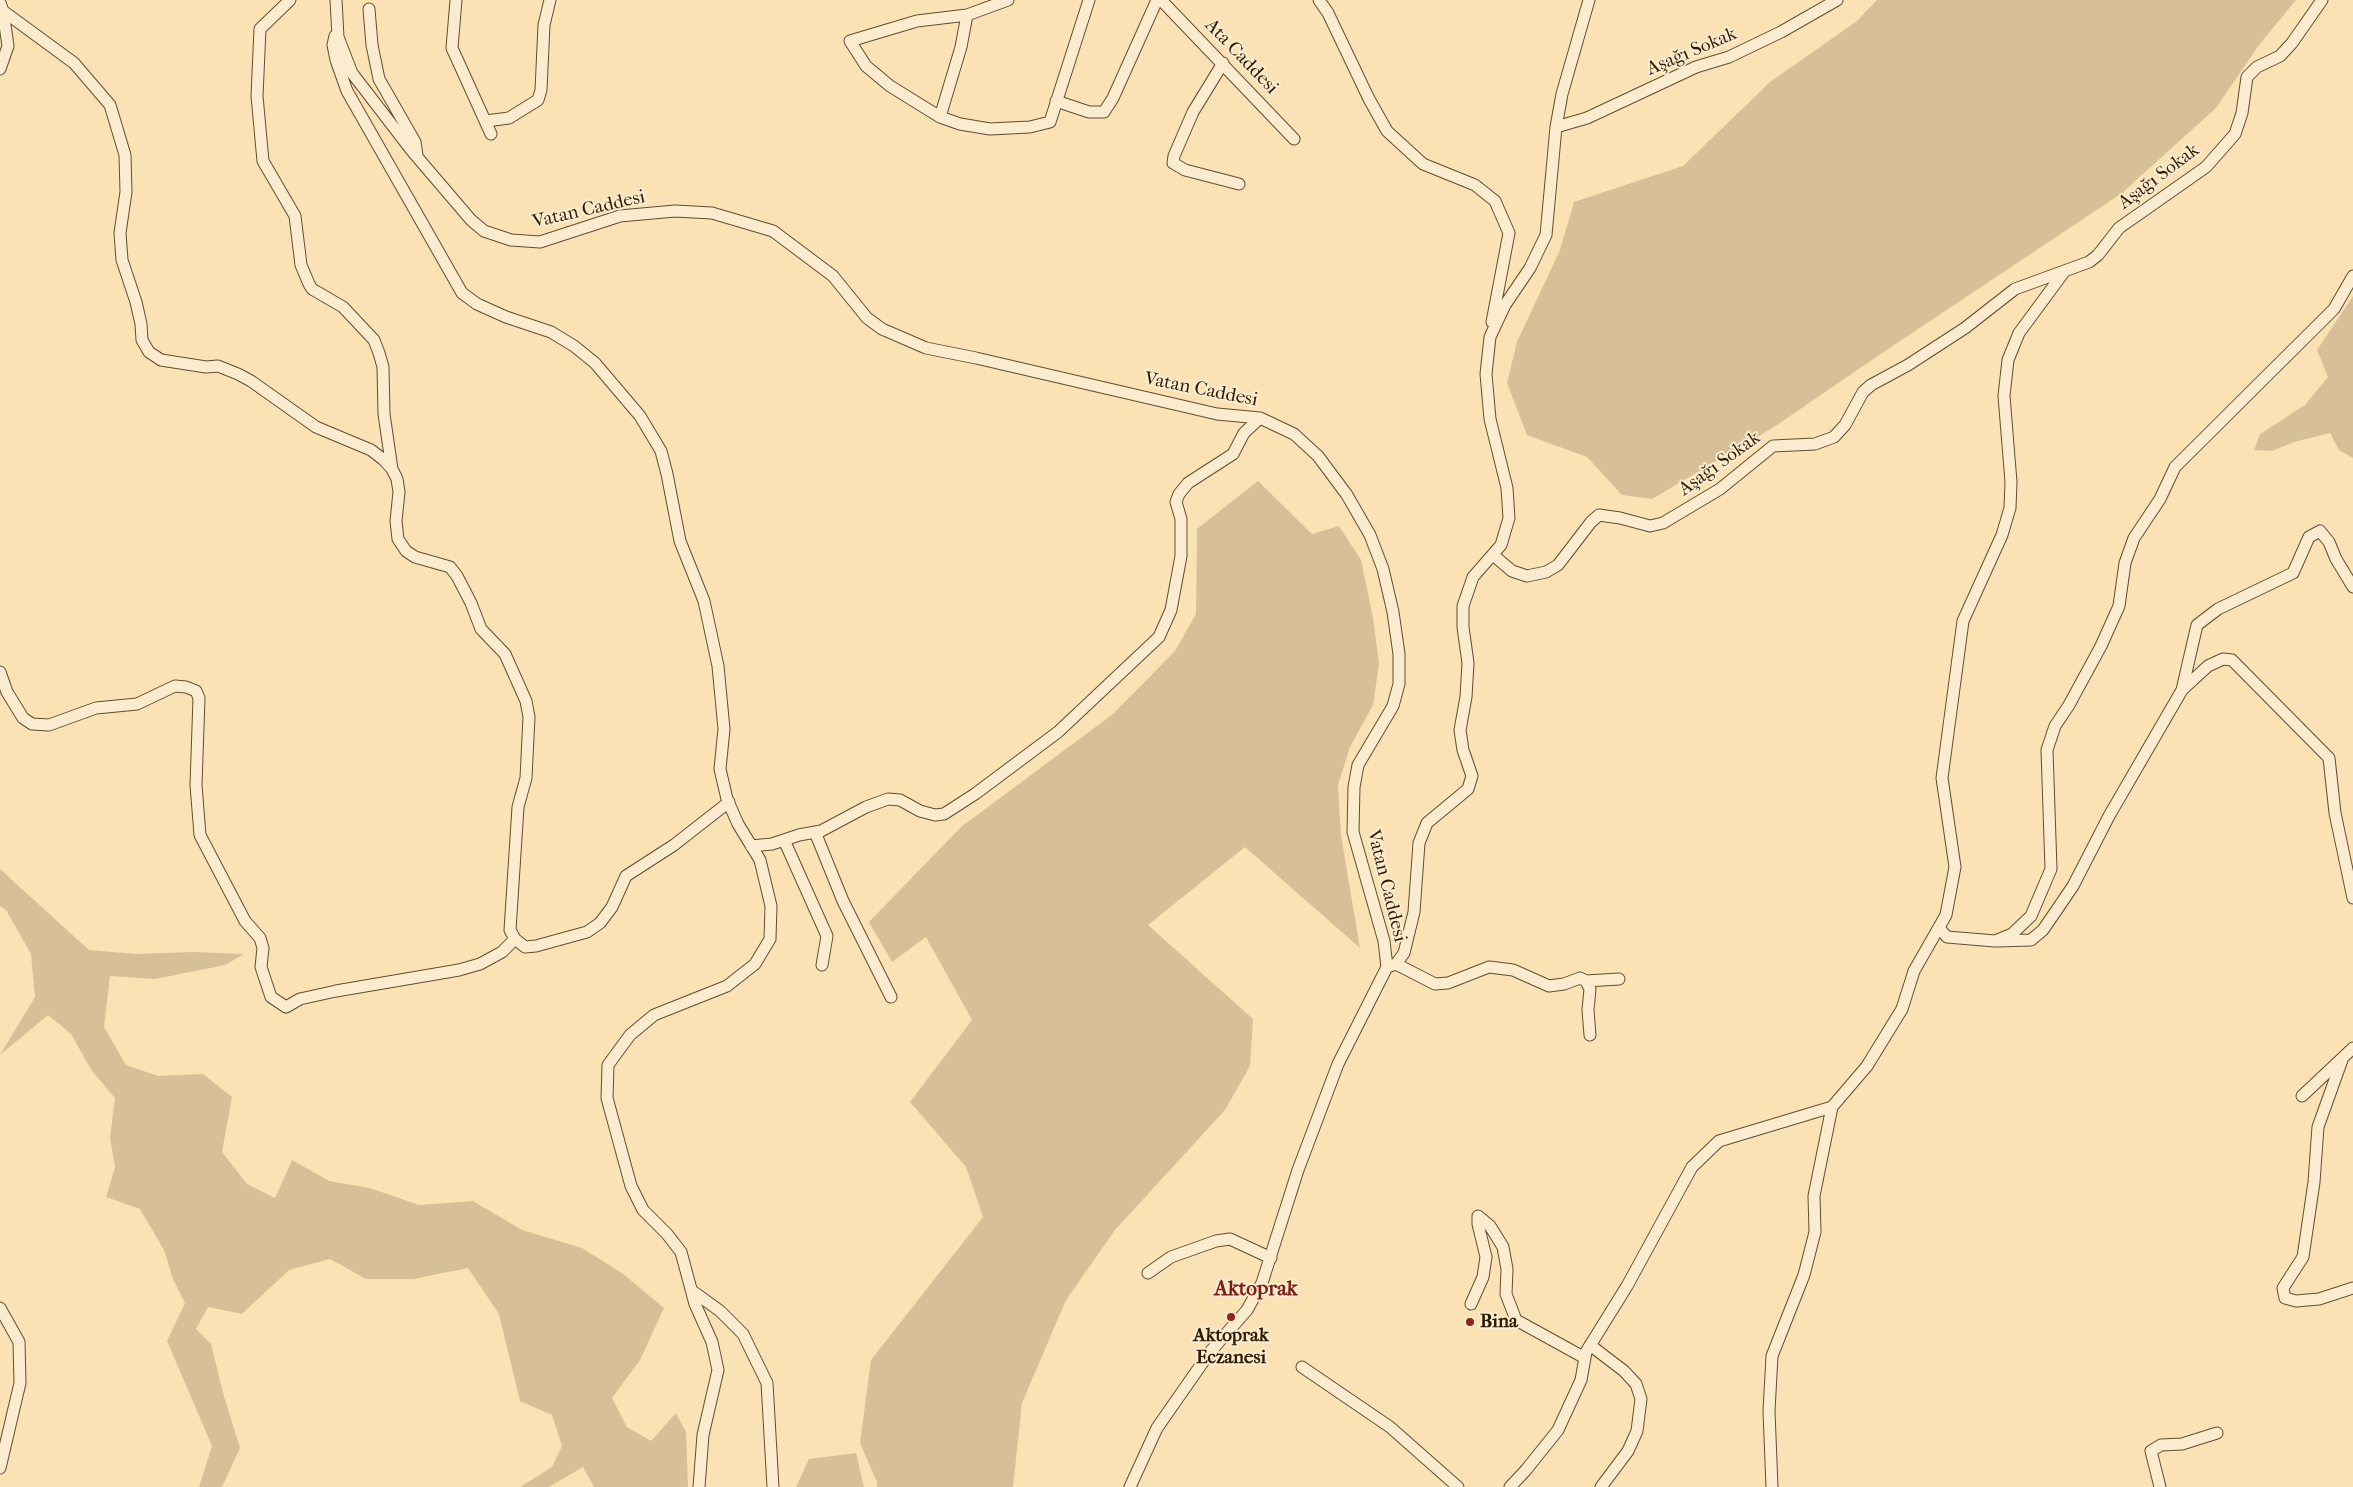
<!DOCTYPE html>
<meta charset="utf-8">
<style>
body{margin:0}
canvas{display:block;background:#fae2b5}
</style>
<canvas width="2353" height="1487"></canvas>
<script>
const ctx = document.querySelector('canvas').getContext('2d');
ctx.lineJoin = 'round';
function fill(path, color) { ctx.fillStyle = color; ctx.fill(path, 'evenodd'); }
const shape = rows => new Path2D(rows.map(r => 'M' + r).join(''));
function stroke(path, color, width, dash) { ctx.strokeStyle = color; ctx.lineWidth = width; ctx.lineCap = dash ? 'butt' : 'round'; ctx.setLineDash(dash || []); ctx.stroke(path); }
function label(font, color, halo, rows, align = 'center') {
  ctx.font = font + ' "IM FELL French Canon",serif'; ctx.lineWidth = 4; ctx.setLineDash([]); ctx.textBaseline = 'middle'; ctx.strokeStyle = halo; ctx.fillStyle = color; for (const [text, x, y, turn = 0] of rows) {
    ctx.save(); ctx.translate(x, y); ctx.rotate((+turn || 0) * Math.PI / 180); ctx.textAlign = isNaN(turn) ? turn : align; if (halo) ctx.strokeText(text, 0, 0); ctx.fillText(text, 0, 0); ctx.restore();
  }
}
const green = shape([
 [1877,0,2296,0,2259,45,2216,108,2122,193,1885,351,1774,427,1652,499,1622,495,1587,457,1527,435,1507,383,1517,342,1560,250,1574,202,1683,166,1770,82,1857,21],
 [2353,296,2353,458,2339,450,2330,433,2294,442,2272,451,2254,450,2260,434,2305,405,2328,377,2317,350],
 [1258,481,1312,534,1339,526,1361,560,1373,618,1379,664,1373,705,1350,747,1338,785,1341,836,1360,948,1245,847,1148,925,1253,1019,1250,1066,1225,1110,1115,1230,1066,1300,1022,1403,1013,1487,877,1487,877,1482,860,1443,871,1360,983,1217,966,1167,910,1102,972,1020,926,937,892,962,869,922,961,827,1113,714,1175,651,1196,614,1197,529],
 [0,869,89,950,136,954,193,952,244,954,225,965,155,979,110,976,104,1027,126,1065,158,1076,203,1074,232,1097,222,1152,247,1184,275,1198,292,1160,329,1181,370,1188,419,1205,473,1201,522,1230,582,1248,622,1273,664,1308,640,1360,612,1398,627,1427,651,1441,676,1413,686,1432,688,1487,594,1487,583,1467,549,1487,520,1487,552,1467,562,1446,552,1415,520,1401,499,1314,468,1268,413,1279,366,1279,330,1259,289,1270,242,1314,208,1307,196,1329,211,1344,223,1393,240,1448,222,1487,199,1487,212,1446,167,1341,185,1303,173,1279,164,1250,140,1209,106,1197,115,1167,110,1138,115,1098,92,1071,71,1034,48,1015,0,1055,35,997,31,954,6,910,0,906],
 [856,1453,864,1487,796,1487,809,1459]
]);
const minor = shape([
 [290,0,260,29,257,96,263,161,295,216,301,265,309,284,312,289,343,307,374,340,379,353,383,367,384,414,392,469],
 [336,0,338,37,352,73,412,151,471,220,484,231,511,240,540,242,620,216,675,211,712,213,773,231,833,276,867,318,882,329,926,348,976,358,1217,414,1260,418,1294,434,1318,456,1347,495,1370,535,1383,569,1393,612,1399,654,1399,684,1393,706,1358,765,1354,787,1353,832,1384,941,1387,967,1338,1064,1298,1170,1262,1283,1247,1310,1210,1352,1157,1428,1130,1487],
 [456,0,452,48,491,134],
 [1161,0,1294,139],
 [1319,0,1328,13,1369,99,1387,131,1423,164,1475,185,1495,201,1509,233,1492,322],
 [0,3,3,11,8,46,0,69],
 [369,9,372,45,379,79,415,142,417,155],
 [3,11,74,63,110,105,125,155,126,192,120,233,122,260,136,302,141,324,142,340,149,352,161,360,206,367,218,366,238,374,251,381,316,427,371,450,384,460,392,469,397,479,399,492,396,521,398,539,406,551,415,557,450,567,457,576,471,603,481,629,505,654,526,701,529,717,526,778,518,807,510,930,515,939,525,947,536,946,587,932,600,923,612,907,626,876,674,845,729,802],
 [967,15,961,47,940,117,960,124,990,129,1030,127,1050,122,1089,0],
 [335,36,333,45,336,60,347,91,462,293,477,304,506,317,551,332,574,346,595,363,640,416,661,451,667,474,680,541,704,601,718,666,724,729,720,769,727,799,738,824,760,860,771,906,770,939,755,964,727,986,654,1015,630,1035,608,1065,607,1098,631,1186,643,1210,667,1234,681,1252,695,1304,712,1342,718,1370,703,1435,699,1487],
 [1223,63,1193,112,1174,156,1173,163,1185,170,1239,184],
 [1056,101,1089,112,1104,112,1113,98,1157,0],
 [940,117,890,86,866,66,850,41,917,21,967,15,1008,0],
 [486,121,509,118,538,100,541,90,544,25,550,0],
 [1556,127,1587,118,1696,67,1729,57,1781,32,1837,0],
 [1493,555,1512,571,1527,576,1546,572,1558,565,1591,522,1599,515,1620,518,1650,526,1663,523,1720,489,1773,446,1815,444,1834,437,1845,425,1863,392,1871,385,1908,365,1965,328,2015,289,2089,262,2098,255,2119,228,2206,167,2235,134,2242,113,2247,77,2257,67,2280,56,2292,43,2322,0],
 [0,672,7,692,23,718,32,724,49,725,96,708,137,704,175,686,186,687,196,691,199,698,196,785,200,835,245,921,260,938,263,948,261,967,271,997,286,1007,300,999,336,991,459,970,480,964,502,952,515,939],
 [2182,690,2208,666,2223,659,2232,660,2329,758,2335,813,2353,898],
 [815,832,843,901,891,997],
 [784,840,827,936,822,965],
 [751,846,772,844,799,835,821,831,866,807,888,799,900,800,920,811,935,815,944,814,975,794,1058,732,1159,637,1171,610,1181,556,1181,519,1176,502,1179,494,1188,483,1233,454,1244,433,1260,418],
 [1940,929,1947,937,1995,941,2012,934,2031,916,2051,869,2047,750,2055,726,2069,705,2101,646,2119,606,2125,563,2134,538,2160,499,2175,467,2334,309,2353,276],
 [1997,941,2031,940,2043,930,2073,886,2109,816,2182,690,2197,625,2218,609,2293,573,2309,537,2320,531,2329,542,2336,559,2353,587],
 [1396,964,1435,984,1448,983,1489,967,1513,970,1549,986,1564,984,1580,978,1586,981,1590,989,1588,1010,1590,1035],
 [1387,967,1396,964,1404,953,1414,912,1419,843,1427,823,1468,789,1472,776,1463,750,1460,730,1466,697,1468,663,1463,627,1463,606,1473,577,1501,545,1509,518,1507,488,1490,419,1486,374,1490,337,1505,305,1530,268,1546,235,1556,127,1562,94,1589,0],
 [1586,981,1619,979],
 [2342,1060,2318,1127,2314,1182,2303,1257,2283,1288,2285,1298,2296,1301,2319,1299,2353,1288],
 [2302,1096,2353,1048],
 [1148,1273,1171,1257,1216,1241,1230,1239,1271,1258],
 [691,1290,720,1311,743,1334,767,1383,773,1487],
 [1471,1304,1483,1277,1486,1257,1478,1224,1478,1216,1490,1226,1503,1247,1507,1269,1506,1294,1516,1320,1585,1358],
 [0,1308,19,1342,20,1383,0,1468],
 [1590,1345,1624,1371,1636,1384,1641,1399,1637,1431,1628,1451,1601,1487],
 [1302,1367,1390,1427,1458,1487],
 [1510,1487,1526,1470,1558,1430,1581,1380,1586,1352,1627,1286,1692,1167,1719,1141,1832,1107],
 [1772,1487,1769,1411,1772,1356,1804,1275,1815,1232,1814,1196,1832,1107,1867,1066,1902,1009,1914,971,1946,915,1955,867,1942,778,1963,621,2002,535,2010,508,2011,482,2004,396,2008,360,2019,333,2064,272],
 [2160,1487,2151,1451,2161,1445,2182,1444,2217,1433]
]);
const markers = [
 [1231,1317,5,"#8f2418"],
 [1470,1322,5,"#8f2418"]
];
const streetNames = [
 ["Aşağı Sokak",1692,52,-23],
 ["Ata Caddesi",1241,57,46],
 ["Aşağı Sokak",2159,177,-37],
 ["Vatan Caddesi",589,210,-13],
 ["Vatan Caddesi",1201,390,11],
 ["Aşağı Sokak",1720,464,-36],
 ["Vatan Caddesi",1386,886,76]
];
const poiNames = [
 ["Bina",1480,1322],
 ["Aktoprak",1231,1336,"center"],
 ["Eczanesi",1231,1358,"center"]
];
const quarterNames = [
 ["Aktoprak",1256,1290]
];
fill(green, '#d7c097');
stroke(minor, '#614e2f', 13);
stroke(minor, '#fceccf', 11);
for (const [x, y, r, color] of markers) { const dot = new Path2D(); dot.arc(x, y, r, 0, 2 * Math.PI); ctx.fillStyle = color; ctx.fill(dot); stroke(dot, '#fceccf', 2); }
label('19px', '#2e1c02', '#fceccf', streetNames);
label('bold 19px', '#2e1c02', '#fceccf', poiNames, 'left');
label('bold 21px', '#7a1f14', '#fceccf', quarterNames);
</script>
